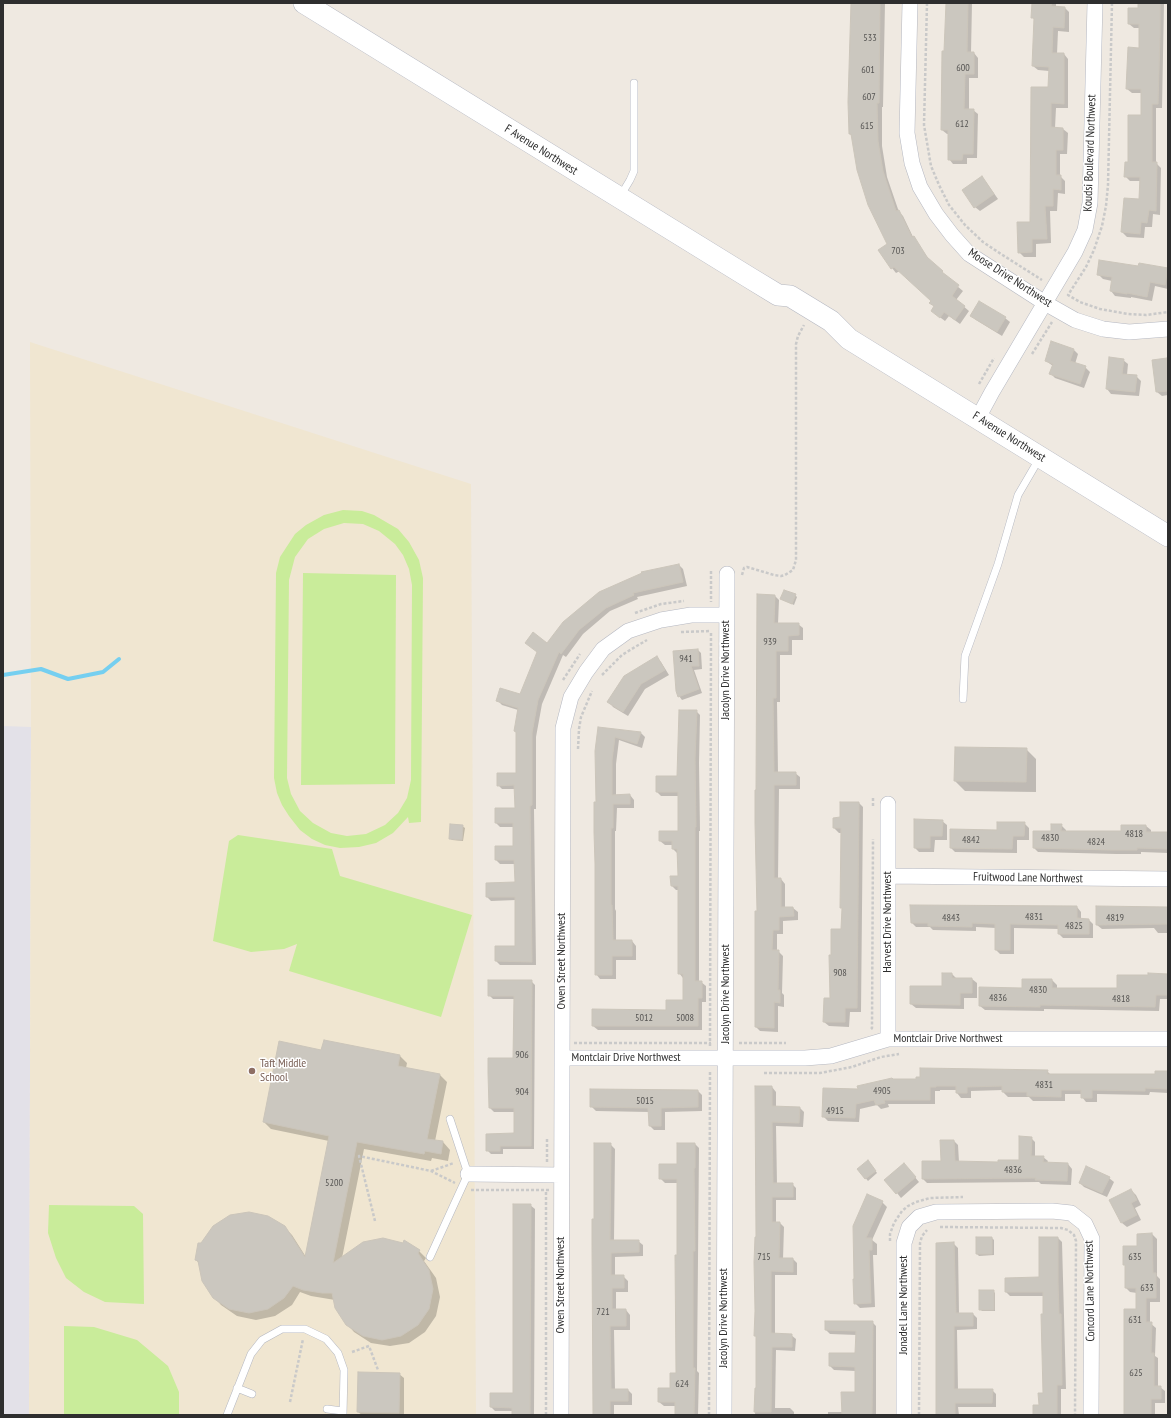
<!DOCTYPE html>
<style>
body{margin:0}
#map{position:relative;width:1171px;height:1418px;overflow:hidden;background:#efe9e1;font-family:"PT Sans Narrow",sans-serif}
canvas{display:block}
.frame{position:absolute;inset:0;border:4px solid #2e2e2e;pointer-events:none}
</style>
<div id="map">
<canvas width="1171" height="1418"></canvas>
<div class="frame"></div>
</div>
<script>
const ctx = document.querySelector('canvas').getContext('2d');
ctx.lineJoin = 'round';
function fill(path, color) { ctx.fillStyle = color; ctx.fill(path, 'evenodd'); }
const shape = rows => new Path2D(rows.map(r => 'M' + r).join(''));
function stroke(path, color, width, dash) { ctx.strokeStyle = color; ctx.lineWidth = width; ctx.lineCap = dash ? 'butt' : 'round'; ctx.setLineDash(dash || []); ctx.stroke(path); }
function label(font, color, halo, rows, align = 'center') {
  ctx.font = font + ' "PT Sans Narrow",sans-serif'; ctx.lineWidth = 3; ctx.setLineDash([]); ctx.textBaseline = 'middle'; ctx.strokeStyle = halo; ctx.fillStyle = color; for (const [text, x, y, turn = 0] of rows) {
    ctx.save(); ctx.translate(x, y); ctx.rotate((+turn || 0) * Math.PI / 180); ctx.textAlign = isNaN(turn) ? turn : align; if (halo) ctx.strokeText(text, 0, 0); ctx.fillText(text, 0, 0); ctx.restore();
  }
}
const industrial = shape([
 [3,726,31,727,29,1415,3,1415]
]);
const education = shape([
 [30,342,471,484,476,1415,29,1415,31,727]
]);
const pitch = shape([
 [343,510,362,511,374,515,398,529,409,542,419,560,423,578,421,822,409,823,408,817,393,833,376,843,359,847,340,848,325,845,312,839,300,830,289,816,282,805,277,793,274,778,276,573,280,557,295,534,306,525,324,515],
 [344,523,363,524,379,531,395,544,403,555,409,569,412,585,411,780,407,798,398,813,385,825,366,834,347,836,331,833,313,823,300,811,291,794,287,778,289,580,295,557,308,539,324,529],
 [303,573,396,575,395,784,301,785],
 [238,835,332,849,340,876,472,915,441,1017,289,971,297,944,284,949,251,952,213,941,229,841],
 [49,1205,134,1206,143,1214,144,1304,105,1302,84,1292,66,1278,56,1258,48,1233],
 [64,1326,94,1327,137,1340,168,1366,179,1392,179,1415,64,1415]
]);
const shadow = shape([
 [852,3,885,3,883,107,882,107,882,146,887,177,899,212,903,216,914,239,931,262,946,277,963,291,956,300,969,311,960,324,949,316,945,321,937,315,935,307,931,303,932,301,900,271,896,273,892,268,888,245,853,137,850,134],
 [947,3,972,3,971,53,974,53,978,58,978,78,969,78,969,110,973,110,978,114,977,158,967,158,967,164,953,164,949,159,949,134,947,134,942,130],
 [1033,3,1056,3,1056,7,1065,8,1069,12,1069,32,1058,31,1057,54,1064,54,1068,59,1068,108,1056,108,1055,128,1063,129,1068,133,1067,154,1060,154,1060,176,1065,181,1065,194,1058,193,1057,211,1050,211,1051,243,1036,244,1036,257,1024,257,1019,252,1031,222,1049,88,1049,71,1038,70,1033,66,1035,20,1032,17],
 [1139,3,1164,3,1162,108,1156,108,1156,163,1161,168,1160,215,1153,214,1152,227,1145,227,1144,238,1127,237,1122,232,1140,200,1140,181,1130,181,1125,176,1142,116,1142,93,1132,93,1127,89,1140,49,1140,28,1134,28,1129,24,1139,9],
 [986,182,998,199,980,211,975,207],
 [1139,268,1168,270,1168,289,1155,286,1152,301,1131,297,1131,298,1115,296,1111,291,1112,281,1103,279,1098,274],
 [971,315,1005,318,1010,322,1002,336,976,320],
 [1074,350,1078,354,1075,364,1085,367,1090,372,1084,388,1055,378,1051,374,1053,366,1046,361],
 [1167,359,1168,361,1168,395,1162,396,1157,392],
 [1123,360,1128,364,1127,375,1136,376,1141,381,1139,396,1111,394,1107,389],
 [679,565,683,569,687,586,637,597,638,599,610,611,583,634,566,657,563,655,542,704,536,737,536,809,534,809,536,965,500,965,496,961,516,947,516,900,491,901,487,897,516,883,515,864,500,864,496,860,514,847,514,827,500,827,496,823,516,809,516,789,502,789,498,785,517,774,517,733,515,731,518,710,502,705,498,701,520,695,548,644,564,623],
 [795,595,797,597,794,605,781,599],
 [775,596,779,600,778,624,798,624,803,628,803,640,792,640,792,655,780,655,780,702,777,702,778,773,795,773,800,777,800,789,779,789,778,879,781,879,785,884,785,908,793,908,798,912,798,920,783,921,783,934,777,934,777,951,778,951,783,956,782,993,784,995,784,1007,778,1006,778,1032,760,1031,756,1027,758,912],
 [698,650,701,653,702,669,694,670,702,693,682,700,679,696,677,690],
 [657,658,661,662,669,675,645,689,628,716,613,707,609,702],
 [696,711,700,715,699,763,700,831,699,831,699,982,701,982,706,986,706,1002,702,1002,702,1030,598,1030,593,1026,667,1011,684,1001,683,978,679,973,679,890,676,890,672,886,679,877,677,853,673,849,673,845,665,845,660,841,679,832,679,796,661,796,657,792,678,777],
 [599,728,641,733,645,737,642,748,619,740,616,764,616,795,630,795,634,800,634,808,617,808,616,831,615,831,615,909,616,911,616,941,632,941,636,946,636,960,616,960,616,979,600,979,596,974,597,803],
 [1026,749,1036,759,1036,792,965,791,955,781],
 [859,803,863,807,861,1012,850,1012,849,1027,829,1026,824,1022,831,999,842,930,843,909,841,907,842,833,839,833,834,828,841,818],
 [942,821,947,825,947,840,935,840,934,852,919,852,915,848],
 [1024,823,1029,828,1029,840,1017,840,1017,853,955,852,951,848,998,831],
 [1061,825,1066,830,1066,832,1122,833,1122,826,1146,826,1151,830,1151,833,1168,833,1168,853,1141,852,1141,854,1116,854,1038,852,1034,848],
 [462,826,465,828,463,841,452,840,450,838],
 [1077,907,1081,912,1081,919,1089,920,1093,924,1093,938,1063,938,1059,934,1059,929,1014,928,1014,954,1000,954,996,950,996,928,976,927,976,931,933,930,930,927,916,927,912,923],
 [1168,908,1168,933,1158,933,1154,928,1102,929,1097,925],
 [952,974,957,979,972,979,977,983,977,998,964,998,964,1009,916,1008,911,1004,943,987],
 [1168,975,1168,999,1160,999,1159,1011,1044,1009,1044,1011,985,1010,980,1006,1023,989,1052,980,1057,985,1057,989,1118,989],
 [531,981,535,985,534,1149,503,1149,503,1154,491,1154,487,1150,515,1134,515,1112,494,1112,490,1108,514,1059,514,999,493,999,489,995],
 [322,1052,400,1056,407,1063,406,1068,440,1075,447,1082,435,1141,443,1142,450,1150,448,1161,432,1158,431,1161,364,1149,342,1258,419,1251,426,1258,424,1261,436,1278,440,1297,436,1316,425,1332,409,1343,390,1346,371,1343,354,1332,347,1324,335,1300,311,1296,300,1292,292,1305,275,1316,256,1320,237,1316,221,1305,214,1297,200,1264,196,1260,202,1244,284,1227,292,1235,306,1257,329,1141,271,1129,264,1122],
 [1047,1071,1051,1075,1156,1075,1168,1072,1168,1093,1150,1092,1149,1095,1097,1094,1097,1102,1086,1102,1082,1097,1082,1094,1065,1094,1065,1101,1033,1101,1029,1097,1008,1097,1003,1092,1003,1090,971,1091,971,1098,961,1098,957,1093,957,1090,940,1090,940,1091,935,1091,935,1104,888,1104,889,1107,881,1109,877,1105,860,1109,859,1122,828,1121,823,1116,859,1090,917,1080],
 [772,1087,776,1092,776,1107,800,1108,804,1112,803,1127,776,1126,777,1184,792,1184,796,1188,796,1200,776,1200,776,1223,780,1223,784,1227,783,1259,793,1259,797,1263,797,1275,775,1275,775,1334,791,1335,796,1339,795,1351,776,1350,775,1408,790,1408,794,1412,794,1415,755,1415,756,1389,757,1389,757,1337,755,1336,757,1238],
 [698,1091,702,1095,702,1111,665,1112,665,1130,654,1130,650,1126,649,1112,596,1111,591,1106],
 [1031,1138,1035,1142,1035,1157,1043,1157,1048,1161,1047,1163,1068,1164,1072,1169,1071,1185,1041,1184,1039,1182,927,1183,923,1179,923,1162,942,1162,954,1141,958,1145,959,1162,999,1163,1020,1161],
 [610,1144,615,1149,614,1241,638,1241,643,1245,643,1256,615,1257,615,1276,623,1276,628,1281,628,1292,616,1292,616,1310,626,1310,630,1315,630,1330,614,1330,615,1390,628,1390,632,1394,632,1405,614,1405,614,1415,594,1415,595,1220],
 [695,1144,699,1148,697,1371,699,1373,698,1415,676,1415,676,1406,664,1406,659,1402,671,1389,677,1374,678,1183,665,1183,660,1178,678,1165],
 [870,1163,877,1173,868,1181,858,1169],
 [908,1169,919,1182,901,1198,897,1193],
 [1109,1178,1114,1182,1107,1197,1084,1187,1080,1183],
 [1131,1190,1136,1195,1141,1205,1135,1208,1141,1220,1127,1227,1122,1223,1111,1201],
 [882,1202,887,1207,872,1240,877,1244,877,1255,873,1255,875,1307,860,1308,855,1303,854,1226],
 [530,1205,535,1209,534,1415,513,1415,513,1411,495,1411,491,1407,514,1394],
 [1152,1234,1157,1239,1157,1276,1160,1279,1160,1302,1150,1302,1150,1323,1156,1328,1155,1356,1158,1358,1158,1387,1160,1387,1165,1391,1165,1403,1155,1403,1155,1415,1124,1415,1137,1310,1137,1293,1130,1292,1126,1288,1126,1266,1124,1264,1138,1247],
 [992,1238,994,1240,994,1255,979,1256,977,1254],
 [1058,1238,1062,1242,1066,1389,1061,1389,1061,1415,1034,1415,1040,1406,1044,1394,1044,1296,1010,1296,1006,1292,1040,1278],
 [953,1243,958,1248,959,1314,973,1314,977,1318,977,1329,957,1330,958,1390,992,1390,996,1394,996,1407,958,1407,959,1415,937,1415],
 [993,1291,995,1293,995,1311,982,1311,980,1309],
 [872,1322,876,1326,876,1415,828,1415,828,1412,843,1412,856,1393,856,1371,834,1370,830,1366,830,1354,856,1354,857,1335,830,1334,826,1330],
 [399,1374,404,1378,404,1415,362,1415,358,1412]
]);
const stream = shape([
 [3,675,41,669,68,679,103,672,119,659]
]);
const building = shape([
 [851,3,880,3,879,103,877,103,878,141,883,171,896,211,899,210,912,237,914,236,927,257,943,271,942,272,959,285,952,296,965,306,955,320,944,312,940,318,931,311,934,306,929,303,931,301,894,267,891,269,878,250,887,244,868,205,857,170,851,134,849,134,848,102,851,3],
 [946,3,968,3,967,52,974,52,974,74,965,74,964,109,974,109,973,154,963,154,962,160,948,160,948,130,941,130,942,51,944,51,946,3],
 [1032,3,1052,3,1051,6,1065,7,1064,28,1053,27,1052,53,1064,53,1064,104,1051,103,1051,127,1063,128,1063,150,1056,150,1056,175,1061,175,1061,190,1053,189,1053,206,1045,206,1047,239,1032,239,1032,252,1018,253,1017,222,1030,222,1031,87,1048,87,1049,67,1032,66,1034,18,1031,18,1032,3],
 [1138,3,1160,3,1160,35,1158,104,1152,104,1152,162,1157,162,1156,211,1149,210,1147,223,1141,222,1140,234,1121,232,1124,198,1139,199,1140,177,1124,177,1125,162,1128,162,1128,115,1141,115,1141,89,1126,89,1128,47,1139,48,1139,24,1128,24,1128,8,1138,8,1138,3],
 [982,176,994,194,974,208,962,190,982,176],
 [1099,260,1138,266,1139,263,1168,268,1165,285,1150,282,1147,297,1127,293,1127,294,1110,291,1112,277,1097,275,1099,260],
 [979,301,1006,317,997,332,970,316,979,301],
 [1051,341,1074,349,1070,361,1086,366,1080,384,1049,374,1053,364,1045,361,1051,341],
 [1109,357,1124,359,1122,374,1137,375,1135,392,1106,389,1109,357],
 [1167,358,1168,391,1156,392,1152,360,1167,358],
 [679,564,683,582,633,593,634,595,606,608,579,630,561,654,559,652,538,700,532,733,532,805,530,806,532,962,495,961,495,946,515,946,515,897,486,897,486,883,515,882,514,860,495,860,495,846,513,846,513,823,495,823,495,808,515,808,514,785,497,786,497,773,516,773,516,732,514,731,518,708,496,701,500,688,520,694,537,652,525,643,533,632,547,643,563,622,599,592,642,573,641,572,679,564],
 [784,590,796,594,792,604,780,599,784,590],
 [757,594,775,595,774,623,799,623,799,635,788,636,788,651,776,651,776,698,773,698,774,772,796,772,796,785,774,785,774,878,781,878,781,907,793,907,794,916,779,917,779,930,773,930,772,950,779,950,778,990,780,990,780,1003,774,1002,774,1028,755,1027,755,911,757,911,755,823,755,790,756,790,757,594],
 [698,649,699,666,691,666,699,689,678,697,676,691,673,651,698,649],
 [657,656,665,670,641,684,623,712,607,702,624,676,657,656],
 [679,710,697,710,695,758,696,827,695,827,695,981,702,981,702,998,698,998,698,1026,592,1026,592,1009,666,1010,666,1000,683,1000,683,974,678,974,678,886,671,886,670,876,678,876,677,849,672,849,672,841,659,841,659,831,678,831,678,792,656,792,656,776,677,776,679,710],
 [598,727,641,732,637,744,615,737,612,760,612,795,630,794,630,804,613,804,613,828,611,828,611,905,612,905,613,940,632,940,632,956,612,956,612,975,595,975,595,864,594,832,594,802,596,802,595,751,598,727],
 [955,747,1027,748,1026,782,954,781,955,747],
 [840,802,859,802,857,1008,845,1008,845,1022,823,1022,824,998,830,998,829,955,831,955,831,929,841,929,842,908,840,908,841,828,833,828,833,818,840,817,840,802],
 [914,819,943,820,942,836,930,836,930,848,914,848,914,819],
 [997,822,1025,822,1024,836,1013,836,1012,849,950,848,950,829,997,830,997,822],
 [450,824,463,825,462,840,449,839,450,824],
 [1051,824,1062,824,1061,831,1121,831,1121,825,1146,825,1146,832,1168,832,1168,849,1137,848,1137,850,1111,850,1033,848,1033,831,1051,831,1051,824],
 [910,905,1077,906,1077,918,1089,919,1089,934,1058,934,1058,925,1010,924,1010,950,995,950,995,924,972,923,972,927,928,926,928,923,911,923,910,905],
 [1096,906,1168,907,1168,924,1096,925,1096,906],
 [942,973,952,973,952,978,972,978,972,993,960,993,960,1005,910,1004,910,986,942,986,942,973],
 [1148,973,1168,974,1168,995,1156,995,1155,1007,1040,1005,1040,1007,979,1006,979,987,1022,988,1022,979,1052,979,1052,988,1117,988,1117,975,1148,975,1148,973],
 [488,980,532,980,531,1146,500,1146,500,1151,486,1151,486,1134,514,1133,514,1108,489,1108,488,1073,488,1058,513,1058,514,996,488,996,488,980],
 [324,1040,400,1055,398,1066,440,1074,427,1139,443,1141,441,1154,425,1151,424,1154,357,1142,333,1263,363,1242,383,1238,403,1243,404,1240,420,1250,418,1253,429,1270,433,1289,429,1309,418,1325,401,1336,382,1340,363,1336,346,1325,335,1308,332,1293,322,1293,303,1290,293,1286,284,1298,268,1309,249,1313,229,1309,213,1298,202,1281,198,1261,195,1260,198,1243,201,1243,213,1226,230,1215,249,1212,268,1216,285,1226,305,1257,329,1136,263,1122,279,1041,321,1050,324,1040],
 [920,1068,1048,1070,1047,1074,1155,1074,1155,1071,1168,1071,1168,1089,1145,1088,1145,1091,1092,1090,1092,1098,1081,1098,1081,1090,1061,1090,1061,1097,1027,1096,1027,1092,1002,1092,1002,1086,967,1087,967,1093,956,1093,956,1086,936,1086,936,1087,930,1087,930,1100,884,1100,885,1103,876,1105,874,1100,856,1104,855,1118,822,1117,823,1088,858,1089,857,1086,892,1078,893,1079,916,1079,916,1077,920,1077,920,1068],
 [755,1086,772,1086,772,1106,800,1107,799,1123,772,1122,773,1183,793,1183,793,1197,772,1197,772,1222,780,1222,779,1258,793,1258,793,1272,771,1271,771,1333,792,1334,792,1347,772,1347,771,1412,754,1412,755,1388,756,1388,756,1336,754,1336,755,1311,754,1262,755,1237,756,1237,755,1086],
 [590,1089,698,1090,698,1107,661,1108,661,1126,649,1126,648,1108,590,1107,590,1089],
 [1019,1136,1032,1137,1031,1156,1044,1156,1043,1162,1068,1163,1067,1181,1035,1180,1036,1178,922,1179,922,1161,941,1161,940,1140,954,1140,955,1161,998,1162,998,1160,1019,1160,1019,1136],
 [594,1143,611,1143,610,1240,639,1240,639,1252,611,1253,611,1275,624,1275,624,1288,612,1288,612,1309,626,1309,626,1326,610,1326,611,1389,628,1389,628,1401,610,1401,610,1415,593,1415,592,1244,592,1219,594,1219,594,1143],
 [677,1143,695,1143,695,1168,694,1168,695,1251,693,1251,693,1368,695,1368,694,1415,675,1415,675,1402,658,1402,658,1388,670,1388,670,1373,676,1373,675,1255,677,1255,677,1179,659,1179,659,1164,677,1164,677,1143],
 [868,1160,876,1171,865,1179,857,1169,868,1160],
 [904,1163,916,1177,896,1194,884,1180,904,1163],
 [1086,1166,1110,1177,1102,1193,1079,1183,1086,1166],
 [1131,1189,1137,1200,1131,1203,1137,1215,1121,1223,1109,1200,1131,1189],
 [867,1194,883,1201,866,1238,872,1238,872,1250,869,1250,871,1303,854,1304,853,1279,854,1279,853,1226,867,1194],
 [513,1204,531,1204,530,1415,512,1415,512,1408,490,1407,490,1393,513,1393,513,1204],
 [1152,1233,1153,1273,1156,1273,1156,1298,1146,1298,1146,1322,1152,1322,1151,1353,1154,1353,1154,1386,1161,1386,1161,1399,1151,1399,1151,1415,1124,1415,1124,1309,1136,1309,1136,1288,1125,1288,1125,1265,1123,1265,1123,1246,1137,1246,1137,1234,1152,1233],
 [976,1237,992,1237,992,1254,976,1254,976,1237],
 [1039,1237,1058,1237,1058,1282,1059,1314,1061,1314,1062,1385,1057,1385,1057,1415,1033,1415,1033,1405,1039,1405,1038,1393,1043,1393,1041,1314,1043,1314,1043,1292,1005,1292,1005,1278,1039,1277,1039,1237],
 [954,1242,956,1313,973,1313,973,1326,954,1326,954,1389,993,1389,992,1403,955,1403,955,1415,936,1415,936,1243,954,1242],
 [979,1290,994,1290,994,1310,979,1310,979,1290],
 [825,1321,873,1321,872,1415,842,1415,841,1392,855,1392,855,1367,829,1366,829,1353,855,1353,856,1331,825,1330,825,1321],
 [358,1372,400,1373,399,1413,357,1412,358,1372]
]);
const path = shape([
 [927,3,924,125,931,166,939,185,949,205,965,225,983,242,1001,254,1042,280],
 [1112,3,1108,185,1106,206,1102,226,1094,250,1086,267,1068,295,1080,302,1100,309,1128,314,1146,315,1168,312],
 [1032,354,1052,322],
 [979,384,994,358],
 [711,571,711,602],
 [742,575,744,568,747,567,774,575,781,576,785,575,793,570,796,560,796,344,798,336,804,325],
 [635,613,661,604,684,601],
 [681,632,711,631],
 [602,675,622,655,635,647,647,640],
 [563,680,580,654],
 [578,749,579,729,581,717,592,691],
 [873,806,873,798],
 [871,1029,872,1028,873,839],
 [574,1043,711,1043],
 [739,1043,786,1043],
 [710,1046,711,631],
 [764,1073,820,1073,852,1067,881,1057,899,1054],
 [547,1162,547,1139],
 [431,1171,454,1163],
 [471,1190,550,1190],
 [375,1221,359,1156,431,1171,455,1183],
 [940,1227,1061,1228,1068,1230,1074,1235,1076,1241,1075,1415],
 [890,1241,890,1234,894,1223,902,1211,908,1206,916,1202,930,1198,963,1197],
 [352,1352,369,1346,378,1370],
 [290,1402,303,1339],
 [546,1415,546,1190],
 [709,1415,710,1071],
 [919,1415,920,1243,922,1236,927,1230]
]);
const service = shape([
 [621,195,630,180,634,171,634,83],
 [963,699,965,656,998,564,1018,495,1039,459],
 [430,1257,468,1174,450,1119],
 [237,1388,252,1394],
 [327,1409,343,1411],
 [227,1415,251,1354,262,1340,282,1329,305,1329,326,1339,338,1353,344,1370,343,1415]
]);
const minor = shape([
 [910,3,907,133,912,163,920,187,936,214,952,235,969,254,1045,303,1075,320,1103,329,1129,332,1168,329],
 [978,418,992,392,1075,252,1085,230,1090,203,1095,3],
 [888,876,1168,879],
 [888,1039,888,804],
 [562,1058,805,1058,831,1056,888,1039,1168,1039],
 [468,1174,561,1175],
 [561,1415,563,728,571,697,586,672,603,649,628,631,661,620,691,615,726,615],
 [724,1415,727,574],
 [904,1415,904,1243,909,1227,919,1217,936,1212,1052,1211,1071,1213,1085,1224,1092,1239,1091,1415]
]);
const secondary = shape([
 [304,3,750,278,778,295,790,296,831,321,849,339,1168,536]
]);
const markers = [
 [252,1071,4,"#8d6e63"]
];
const numberNames = [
 ["533",870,38],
 ["600",963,68],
 ["601",868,70],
 ["607",869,97],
 ["612",962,124],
 ["615",867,126],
 ["703",898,251],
 ["939",770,642],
 ["941",686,659],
 ["4818",1134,834],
 ["4830",1050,838],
 ["4842",971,840],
 ["4824",1096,842],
 ["4831",1034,917],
 ["4843",951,918],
 ["4819",1115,918],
 ["4825",1074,926],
 ["908",840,973],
 ["4830",1038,990],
 ["4836",998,998],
 ["4818",1121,999],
 ["5012",644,1018],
 ["5008",685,1018],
 ["906",522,1055],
 ["4831",1044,1085],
 ["4905",882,1091],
 ["904",522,1092],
 ["5015",645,1101],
 ["4915",835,1111],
 ["4836",1013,1170],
 ["5200",334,1183],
 ["715",764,1257],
 ["635",1135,1257],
 ["633",1147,1288],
 ["721",603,1312],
 ["631",1135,1320],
 ["625",1136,1373],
 ["624",682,1384]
];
const streetNames = [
 ["F Avenue Northwest",541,150,32],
 ["Koudsi Boulevard Northwest",1090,153,-88],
 ["Moose Drive Northwest",1010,278,33],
 ["F Avenue Northwest",1009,437,32],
 ["Jacolyn Drive Northwest",726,670,-90],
 ["Fruitwood Lane Northwest",1028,878,1],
 ["Harvest Drive Northwest",888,922,-90],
 ["Owen Street Northwest",562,961,-90],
 ["Jacolyn Drive Northwest",726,994,-90],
 ["Montclair Drive Northwest",948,1039],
 ["Montclair Drive Northwest",626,1058],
 ["Owen Street Northwest",561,1285,-90],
 ["Concord Lane Northwest",1090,1291,-91],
 ["Jonadel Lane Northwest",904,1305,-90],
 ["Jacolyn Drive Northwest",724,1318,-90]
];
const educationNames = [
 ["Taft Middle",260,1064],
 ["School",260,1078]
];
fill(industrial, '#e3e1e8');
fill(education, '#f0e6d1');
fill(pitch, '#c9ec9a');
fill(shadow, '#0003');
stroke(stream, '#75cff0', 4);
fill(building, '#cbc7bf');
stroke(building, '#cbc5ba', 1);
stroke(service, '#b4b7c1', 8);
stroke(minor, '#b4b7c1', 16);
stroke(secondary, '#b4b7c1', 22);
stroke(path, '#c9c9c9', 2.5, [3, 2]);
stroke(service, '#fff', 7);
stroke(minor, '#fff', 15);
stroke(secondary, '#fff', 21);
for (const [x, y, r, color] of markers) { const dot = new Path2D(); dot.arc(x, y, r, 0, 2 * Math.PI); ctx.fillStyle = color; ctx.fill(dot); stroke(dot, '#fff', 1.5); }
label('10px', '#555452', null, numberNames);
label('12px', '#2e2e2e', '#fff', streetNames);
label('12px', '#785e54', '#fff', educationNames, 'left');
</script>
